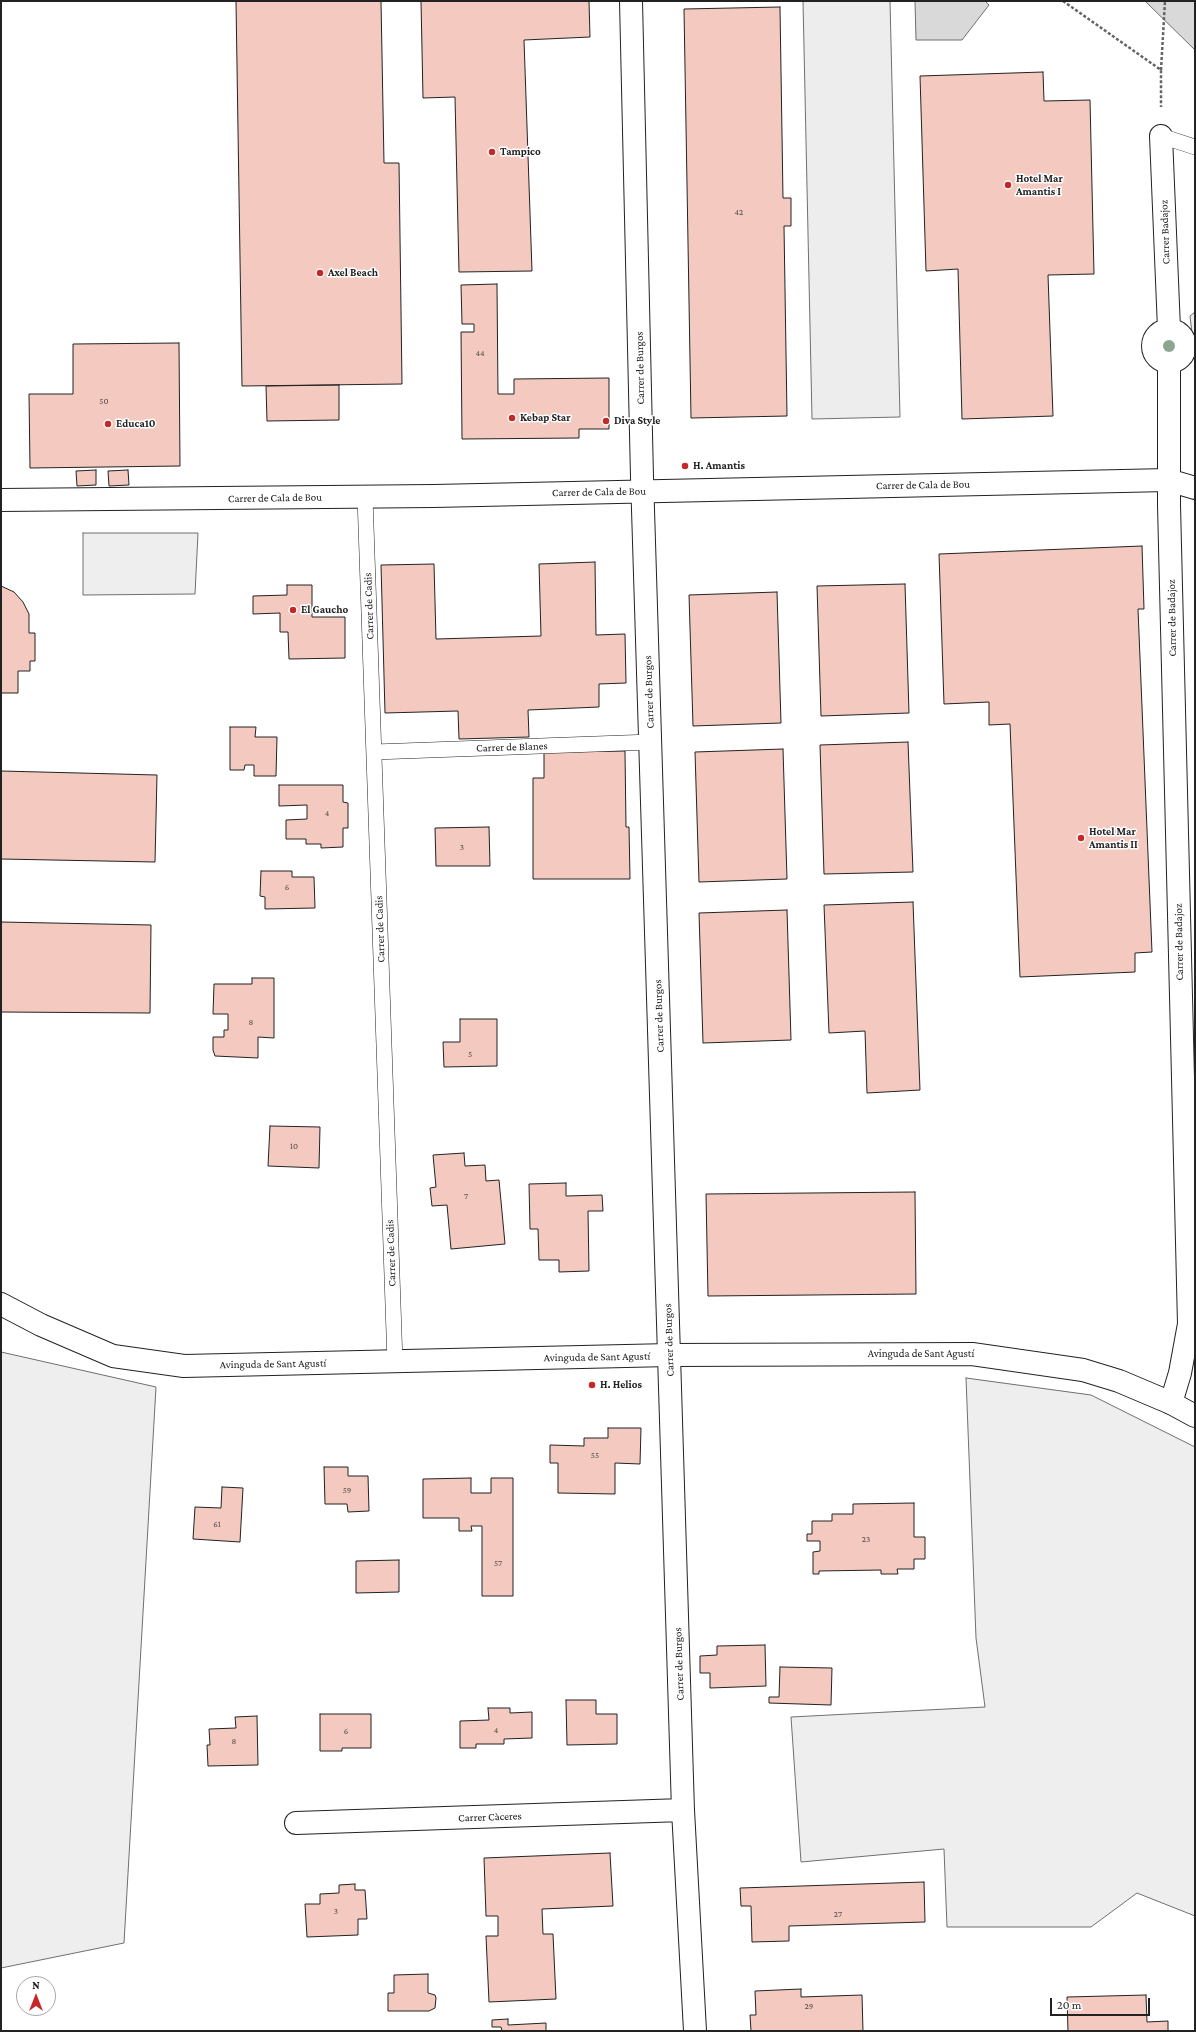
<!DOCTYPE html>
<meta charset="utf-8">
<style>
body{margin:0}
#map{position:relative;width:1196px;height:2032px;overflow:hidden;background:#fff;font-family:"Crimson Pro",serif}
canvas{display:block}
.frame{position:absolute;inset:0;border:2px solid #222;pointer-events:none}
.north{position:absolute;left:16px;top:1976px;width:40px;height:40px;box-sizing:border-box;background:#fff;border:1px solid #a7a7a7;border-radius:50%;rotate:0deg;font-size:11px;font-weight:700;line-height:16px;text-align:center;color:#222}
.north::after{content:'';display:block;margin:auto;width:14px;height:18px;background:#c62828;clip-path:polygon(50% 0,100% 100%,50% 72%,0 100%)}
.scale{position:absolute;left:1050px;top:1998px;width:100px;height:18px;box-sizing:border-box;border:2px solid #222;border-top:0;padding-left:5px;font-size:12px;line-height:14px;white-space:nowrap;color:#222;-webkit-text-stroke:3px #fff;paint-order:stroke}
</style>
<div id="map">
<canvas width="1196" height="2032"></canvas>
<div class="frame"></div>
<div class="north">N</div>
<div class="scale">20 m</div>
</div>
<script>
const ctx = document.querySelector('canvas').getContext('2d');
ctx.lineJoin = 'round';
function fill(path, color) { ctx.fillStyle = color; ctx.fill(path, 'evenodd'); }
const shape = rows => new Path2D(rows.map(r => 'M' + r).join(''));
function stroke(path, color, width, dash) { ctx.strokeStyle = color; ctx.lineWidth = width; ctx.lineCap = dash ? 'butt' : 'round'; ctx.setLineDash(dash || []); ctx.stroke(path); }
function label(font, color, halo, rows, align = 'center') {
  ctx.font = font + ' "Crimson Pro",serif'; ctx.lineWidth = 3; ctx.setLineDash([]); ctx.textBaseline = 'middle'; ctx.strokeStyle = halo; ctx.fillStyle = color; for (const [text, x, y, turn = 0] of rows) {
    ctx.save(); ctx.translate(x, y); ctx.rotate((+turn || 0) * Math.PI / 180); ctx.textAlign = isNaN(turn) ? turn : align; if (halo) ctx.strokeText(text, 0, 0); ctx.fillText(text, 0, 0); ctx.restore();
  }
}
const green = shape([
 [83,533,198,533,195,594,83,595,83,533],
 [1,1352,156,1387,124,1943,1,1968,1,1352],
 [966,1378,1091,1395,1195,1447,1195,1916,1137,1893,1091,1927,947,1927,944,1849,801,1862,791,1717,985,1707,976,1638,966,1378]
]);
const parking = shape([
 [803,1,890,1,900,417,812,419,803,1],
 [1195,312,1195,359,1190,316,1195,312]
]);
const water = shape([
 [915,1,985,1,989,5,962,40,916,40,915,1],
 [1145,1,1195,1,1195,50,1145,1]
]);
const building = shape([
 [236,1,381,1,384,163,399,163,402,384,242,386,236,1],
 [421,1,589,1,590,37,524,40,532,271,459,272,455,97,423,98,421,1],
 [780,7,783,198,791,198,791,226,784,226,787,416,691,418,684,9,780,7],
 [1043,72,1044,101,1090,100,1094,274,1048,275,1053,416,962,419,958,269,926,271,920,76,1043,72],
 [497,284,498,394,514,394,514,379,609,378,609,429,579,429,579,438,462,439,461,332,474,332,474,324,462,324,461,285,497,284],
 [179,343,180,466,30,468,29,394,73,394,73,344,179,343],
 [339,385,339,420,267,421,266,386,339,385],
 [96,470,96,485,77,486,76,471,96,470],
 [128,470,129,485,109,486,108,471,128,470],
 [1142,546,1144,609,1138,609,1152,952,1135,953,1135,972,1020,977,1010,724,989,725,989,702,944,704,939,554,1142,546],
 [595,562,596,635,625,634,626,683,599,684,599,707,528,710,529,737,459,739,458,711,385,713,381,565,434,564,436,639,541,636,539,564,595,562],
 [905,584,909,713,821,716,817,586,905,584],
 [287,585,312,585,312,617,345,617,345,658,289,659,288,632,280,632,280,613,253,614,253,596,287,595,287,585],
 [1,586,14,592,23,602,29,614,29,633,35,633,35,661,30,661,30,671,18,671,18,693,1,693,1,586],
 [777,592,781,723,693,726,689,595,777,592],
 [230,727,256,727,255,737,277,737,276,776,254,776,254,765,245,765,244,770,230,770,230,727],
 [908,742,913,872,824,874,820,745,908,742],
 [783,749,787,879,699,882,695,752,783,749],
 [625,751,626,827,629,827,630,879,533,879,533,778,544,778,544,752,625,751],
 [1,771,157,775,155,862,1,859,1,771],
 [279,785,343,785,343,802,348,803,348,828,343,828,343,847,321,848,321,844,306,844,306,839,286,839,286,820,307,819,307,805,279,806,279,785],
 [489,827,490,866,436,866,435,828,489,827],
 [261,871,292,871,292,877,314,877,315,908,265,909,265,897,260,896,261,871],
 [913,902,920,1090,867,1093,865,1031,829,1033,824,905,913,902],
 [787,910,791,1040,703,1043,699,913,787,910],
 [1,922,151,925,150,1013,1,1012,1,922],
 [252,978,274,978,274,1038,258,1037,258,1058,215,1056,213,1050,213,1037,224,1037,224,1030,228,1030,228,1014,213,1014,214,984,252,984,252,978],
 [460,1019,497,1019,497,1066,444,1067,443,1042,460,1042,460,1019],
 [270,1126,320,1127,319,1168,268,1166,270,1126],
 [464,1153,465,1166,485,1165,486,1181,499,1180,505,1244,451,1249,447,1205,432,1206,430,1188,436,1187,433,1155,464,1153],
 [566,1183,566,1196,602,1195,603,1211,588,1211,589,1271,559,1272,559,1260,539,1260,538,1229,530,1229,529,1184,566,1183],
 [915,1192,916,1294,708,1296,706,1194,915,1192],
 [608,1428,641,1428,640,1464,615,1463,615,1494,558,1493,558,1463,550,1463,550,1445,584,1446,584,1438,608,1438,608,1428],
 [324,1467,348,1467,348,1476,368,1476,369,1511,348,1512,347,1504,325,1504,324,1467],
 [471,1478,471,1493,491,1493,491,1478,513,1478,513,1596,482,1596,482,1526,471,1526,472,1531,459,1531,459,1518,423,1518,423,1479,471,1478],
 [222,1487,243,1488,240,1542,193,1539,195,1507,221,1508,222,1487],
 [914,1503,914,1537,925,1537,925,1559,914,1559,914,1569,897,1569,898,1574,881,1574,881,1570,819,1571,819,1574,813,1574,813,1552,820,1551,820,1541,807,1541,807,1534,812,1534,812,1521,832,1521,832,1514,853,1514,853,1504,914,1503],
 [399,1560,399,1592,356,1593,356,1561,399,1560],
 [765,1645,766,1686,710,1688,710,1673,700,1673,700,1656,717,1655,717,1646,765,1645],
 [780,1667,832,1668,831,1705,769,1703,769,1697,779,1697,780,1667],
 [566,1700,596,1700,596,1714,617,1714,617,1744,567,1745,566,1700],
 [488,1708,510,1708,510,1713,532,1712,532,1738,504,1739,504,1744,476,1744,476,1748,460,1748,460,1721,489,1720,488,1708],
 [320,1714,371,1714,371,1748,342,1748,342,1751,320,1751,320,1714],
 [257,1716,258,1765,208,1766,207,1745,210,1745,209,1729,236,1728,235,1717,257,1716],
 [610,1853,613,1906,542,1909,543,1934,553,1934,556,1999,489,2002,486,1936,498,1936,498,1916,486,1916,484,1858,610,1853],
 [924,1882,925,1922,789,1926,789,1941,752,1942,751,1906,741,1906,740,1888,924,1882],
 [355,1884,355,1890,365,1890,367,1919,358,1919,358,1935,307,1937,305,1904,320,1904,320,1894,339,1893,339,1885,355,1884],
 [428,1974,428,1993,435,1995,436,1998,435,2008,429,2011,388,2011,388,1993,394,1993,394,1975,428,1974],
 [801,1989,801,1997,862,1995,863,2031,751,2031,750,2015,756,2015,755,1991,801,1989],
 [1146,1995,1147,2022,1168,2021,1168,2031,1068,2031,1067,1997,1146,1995],
 [508,2019,508,2025,546,2023,546,2031,502,2031,501,2027,492,2027,492,2020,508,2019]
]);
const path = shape([
 [1063,1,1161,70,1161,107],
 [1161,70,1165,1]
]);
const service = shape([
 [1161,136,1195,147],
 [365,497,395,1362],
 [374,752,651,742]
]);
const minor = shape([
 [631,1,642,477,683,1810,695,2031],
 [1161,136,1169,329],
 '1153 346a16 16 0 1 1 32 0a16 16 0 1 1-32 0Z',
 [1169,362,1169,505,1189,1324,1180,1373,1171,1403],
 [1,500,434,496,1168,480,1195,488],
 [296,1823,683,1810]
]);
const tertiary = shape([
 [1,1304,41,1325,113,1356,184,1366,670,1355,972,1354,1083,1370,1119,1381,1171,1403,1195,1416]
]);
const trees = [
 [1169,346]
];
const markers = [
 [492,152,4,"#c62828"],
 [1008,185,4,"#c62828"],
 [320,273,4,"#c62828"],
 [512,418,4,"#c62828"],
 [606,421,4,"#c62828"],
 [108,424,4,"#c62828"],
 [685,466,4,"#c62828"],
 [293,610,4,"#c62828"],
 [1081,838,4,"#c62828"],
 [592,1385,4,"#c62828"]
];
const numberNames = [
 ["42",739,212],
 ["44",480,353],
 ["50",104,401],
 ["4",327,813],
 ["3",462,847],
 ["6",287,887],
 ["8",251,1022],
 ["5",470,1054],
 ["10",294,1146],
 ["7",466,1196],
 ["55",595,1455],
 ["59",347,1490],
 ["61",217,1524],
 ["23",866,1539],
 ["57",498,1563],
 ["4",496,1730],
 ["6",346,1731],
 ["8",234,1741],
 ["3",336,1911],
 ["27",838,1914],
 ["29",809,2006]
];
const poiNames = [
 ["Tampico",500,152],
 ["Hotel Mar",1016,179],
 ["Amantis I",1016,192],
 ["Axel Beach",328,273],
 ["Kebap Star",520,418],
 ["Diva Style",614,421],
 ["Educa10",116,424],
 ["H. Amantis",693,466],
 ["El Gaucho",301,610],
 ["Hotel Mar",1089,832],
 ["Amantis II",1089,845],
 ["H. Helios",600,1385]
];
const streetNames = [
 ["Carrer Badajoz",1165,232,-92],
 ["Carrer de Burgos",640,368,-91],
 ["Carrer de Cala de Bou",923,485,-1],
 ["Carrer de Cala de Bou",599,492,-1],
 ["Carrer de Cala de Bou",275,498,-1],
 ["Carrer de Cadis",369,606,-92],
 ["Carrer de Badajoz",1172,618,-91],
 ["Carrer de Burgos",649,692,-92],
 ["Carrer de Blanes",512,747,-2],
 ["Carrer de Cadis",380,929,-92],
 ["Carrer de Badajoz",1179,942,-91],
 ["Carrer de Burgos",659,1016,-92],
 ["Carrer de Cadis",391,1253,-92],
 ["Carrer de Burgos",669,1340,-92],
 ["Avinguda de Sant Agustí",921,1354],
 ["Avinguda de Sant Agustí",597,1357,-1],
 ["Avinguda de Sant Agustí",273,1364,-1],
 ["Carrer de Burgos",679,1664,-92],
 ["Carrer Càceres",490,1817,-2]
];
fill(green, '#eee');
stroke(green, '#6f6f6f', 1);
fill(parking, '#ededed');
stroke(parking, '#6f6f6f', 1);
fill(water, '#d9d9d9');
stroke(water, '#6f6f6f', 1);
fill(building, '#f3c9c0');
stroke(building, '#222', 1);
stroke(service, '#222', 16);
stroke(minor, '#222', 24);
stroke(tertiary, '#222', 24);
stroke(path, '#646464', 2.5, [3, 2]);
stroke(service, '#fff', 15);
stroke(minor, '#fff', 22);
stroke(tertiary, '#fff', 22);
ctx.fillStyle = '#8da692';
for (const [x, y] of trees) { ctx.beginPath(); ctx.arc(x, y, 6, 0, 2 * Math.PI); ctx.fill(); }
for (const [x, y, r, color] of markers) { const dot = new Path2D(); dot.arc(x, y, r, 0, 2 * Math.PI); ctx.fillStyle = color; ctx.fill(dot); stroke(dot, '#fff', 1.5); }
label('9px', '#564c4a', null, numberNames);
label('bold 11px', '#222', '#fff', poiNames, 'left');
label('11px', '#222', '#fff', streetNames);
</script>
